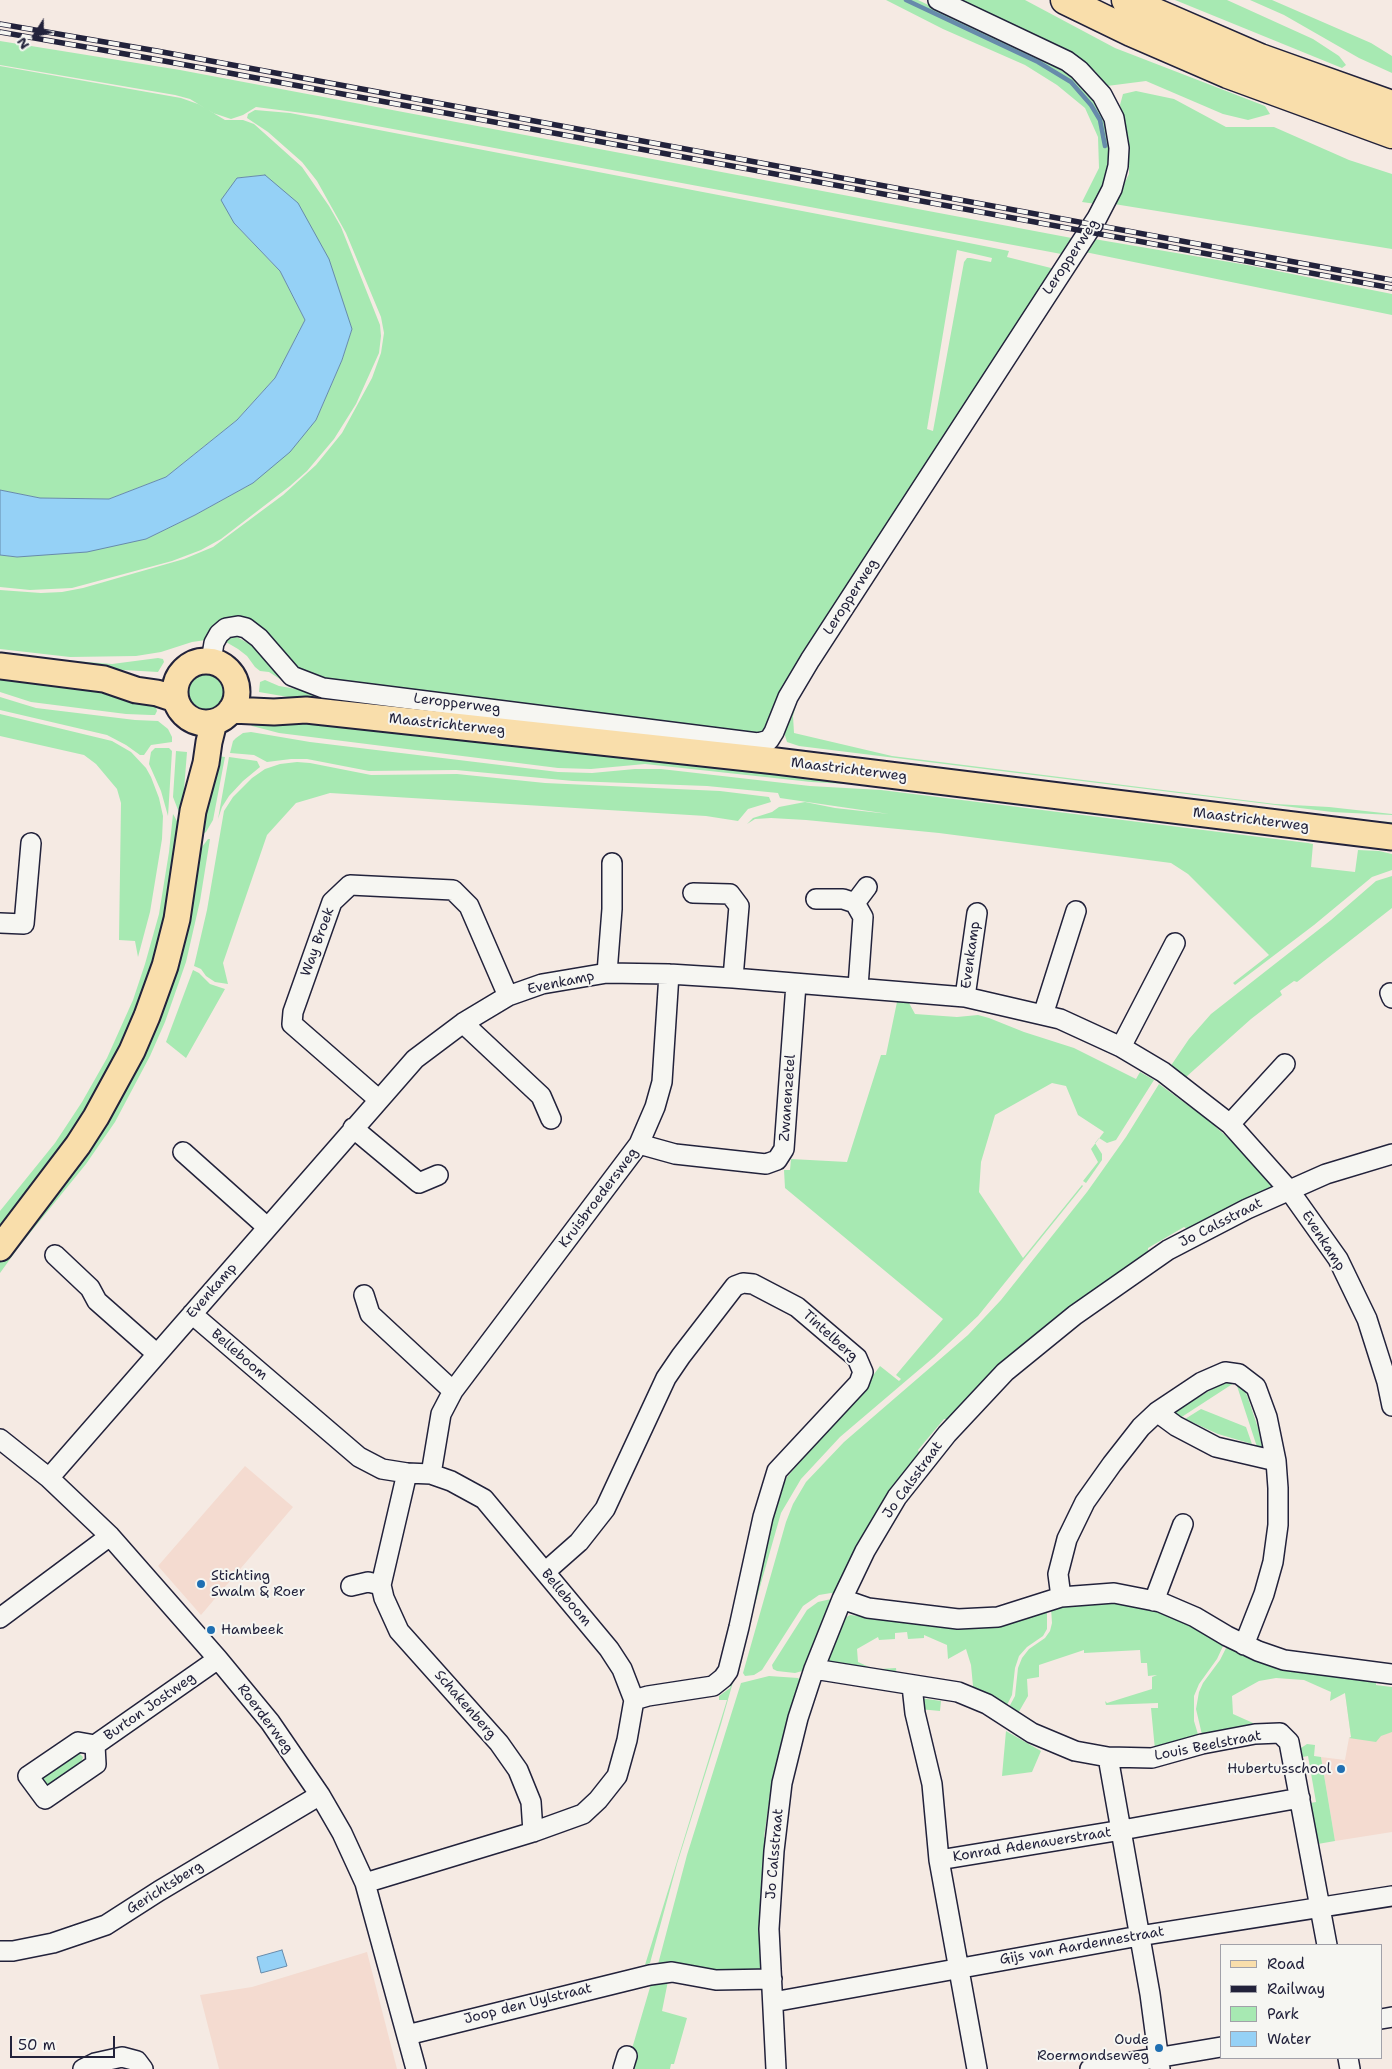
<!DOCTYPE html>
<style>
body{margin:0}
#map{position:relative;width:1392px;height:2069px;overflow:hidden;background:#f5eae3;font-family:"Shantell Sans",sans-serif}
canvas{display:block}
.legend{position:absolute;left:1220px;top:1944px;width:162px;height:115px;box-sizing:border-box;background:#f6f6f2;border:1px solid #a1a1a9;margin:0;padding:6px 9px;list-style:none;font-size:15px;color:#22223b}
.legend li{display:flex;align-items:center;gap:10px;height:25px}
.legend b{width:25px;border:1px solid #a1a1a9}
.north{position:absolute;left:10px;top:10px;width:50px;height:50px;-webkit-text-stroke:4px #f6f6f2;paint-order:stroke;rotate:235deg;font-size:14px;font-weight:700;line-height:20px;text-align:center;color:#22223b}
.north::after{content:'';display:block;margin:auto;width:18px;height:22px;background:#22223b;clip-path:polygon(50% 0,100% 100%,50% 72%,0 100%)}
.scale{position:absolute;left:10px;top:2036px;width:105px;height:22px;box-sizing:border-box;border:2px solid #22223b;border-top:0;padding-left:6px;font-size:15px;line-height:18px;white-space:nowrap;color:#22223b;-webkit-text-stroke:4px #f6f6f2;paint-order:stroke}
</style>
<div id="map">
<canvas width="1392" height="2069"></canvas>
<ul class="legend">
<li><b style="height:6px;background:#f9deab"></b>Road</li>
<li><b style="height:6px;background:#22223b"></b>Railway</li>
<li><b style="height:14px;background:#a7e9b2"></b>Park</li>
<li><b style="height:14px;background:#95d1f6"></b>Water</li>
</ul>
<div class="north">N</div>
<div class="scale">50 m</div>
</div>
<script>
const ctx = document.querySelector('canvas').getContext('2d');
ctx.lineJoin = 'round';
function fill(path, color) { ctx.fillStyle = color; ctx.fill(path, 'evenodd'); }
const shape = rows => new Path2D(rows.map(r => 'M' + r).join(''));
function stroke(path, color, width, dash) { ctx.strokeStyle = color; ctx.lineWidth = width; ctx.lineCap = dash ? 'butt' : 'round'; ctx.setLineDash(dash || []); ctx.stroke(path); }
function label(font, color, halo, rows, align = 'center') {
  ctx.font = font + ' "Shantell Sans",sans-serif'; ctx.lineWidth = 4; ctx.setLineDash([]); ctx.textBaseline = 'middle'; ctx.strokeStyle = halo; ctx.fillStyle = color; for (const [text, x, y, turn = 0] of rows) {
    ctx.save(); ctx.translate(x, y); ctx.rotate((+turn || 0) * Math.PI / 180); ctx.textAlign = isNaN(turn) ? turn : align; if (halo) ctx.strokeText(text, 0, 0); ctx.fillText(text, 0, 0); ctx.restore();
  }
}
const built = shape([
 [245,1466,293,1507,201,1615,158,1566],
 [1392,1691,1392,1832,1335,1841,1321,1757,1345,1760,1349,1738,1351,1737,1345,1693],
 [367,1952,397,2069,219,2069,200,1995,252,1987]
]);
const green = shape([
 [886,0,918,0,1050,64,1082,82,1106,123,1109,152,1105,180,1096,204,1082,202,1099,168,1098,137,1085,108,1057,85,1025,65,943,29],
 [961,0,1025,0,1115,48,1265,106,1270,114,1248,120,1223,114,1146,81,1107,86,1095,71,1065,50],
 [1175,0,1227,0,1313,39,1339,56,1346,65,1342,68],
 [1250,0,1272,0,1371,43,1392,56,1392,73,1359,58,1284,15],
 [0,41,180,70,1077,239,1070,248,1061,254,1056,253,318,115,256,107,243,115,231,119,213,113,190,99,175,95,0,65],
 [0,66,181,98,198,104,225,120,243,120,254,124,302,167,329,206,341,227,380,325,381,336,379,353,356,404,334,439,307,471,290,486,221,539,201,550,172,561,72,588,30,590,0,587,0,555,17,557,146,539,195,515,253,483,316,420,342,360,352,329,265,175,237,178,234,223,280,271,305,320,275,378,237,420,166,477,109,499,40,498,0,490],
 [1136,91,1174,99,1226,127,1274,127,1349,160,1392,174,1392,249,1114,204,1129,174,1129,141,1120,105,1123,94],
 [255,110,290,113,964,242,1009,251,1007,257,1055,269,769,724,767,723,766,727,767,728,761,731,762,733,760,735,759,733,755,733,755,735,325,682,299,669,286,656,225,619,217,623,206,640,192,642,161,652,136,656,70,657,0,649,0,590,41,593,62,592,83,588,184,559,213,547,283,495,316,465,342,433,372,378,381,353,384,333,381,317,346,233,317,181,302,162,268,132,247,118,248,114],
 [957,250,992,258,991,262,970,258,967,258,964,262,933,431,927,429],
 [1094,239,1247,265,1392,294,1392,315,1085,252],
 [912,519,798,699,793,716,794,733,892,756,1275,804,1329,807,1392,814,1392,815,1332,812,799,746,787,742,784,732,788,718,806,679],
 [237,637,253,646,274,670,283,678,280,679,269,672,260,671,255,667,247,656,238,649,226,642,230,638],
 [158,658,163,659,164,662,158,672,89,668,62,662,63,660,112,664],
 '187 691a20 20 0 1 1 40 0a20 20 0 1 1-40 0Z',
 [0,675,98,687,155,704,157,711,155,715,151,715,126,714,31,702,0,692],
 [265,680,279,686,302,690,1346,820,1392,822,1392,827,317,702,259,692,260,682],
 [0,697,36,708,135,720,158,721,168,729,172,737,172,742,151,745,144,755,140,755,126,745,107,735,0,710],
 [0,714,112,741,131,752,146,768,151,777,159,798,163,816,162,839,150,912,138,957,135,941,119,940,121,803,117,789,96,764,84,755,0,736],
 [253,716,487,735,882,786,811,782,645,764,591,769,558,768,279,733,252,726,250,724],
 [251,732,310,742,558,772,592,773,635,769,661,769,810,786,881,790,1308,843,1313,844,1311,867,1355,872,1358,850,1379,851,1392,854,1392,870,1372,877,1314,925,1235,985,1233,983,1269,955,1188,874,1171,863,939,833,806,820,771,818,755,819,747,824,753,818,772,812,779,807,805,802,835,808,889,814,780,798,778,793,707,786,573,781,456,770,369,771,307,759,291,759,267,762,254,755,230,753,233,741,236,738,243,733],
 [155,748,169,748,172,751,168,816,161,791,149,764,151,752],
 [176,751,187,752,182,815,180,815,173,797],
 [210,755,225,757,213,820,206,832,200,836],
 [229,757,257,761,260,767,243,781,229,796,222,807,218,819],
 [297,762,310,763,371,775,457,774,545,783,720,791,769,797,771,802,748,809,738,821,706,816,330,793,296,803,267,835,223,963,228,984,215,982,206,976,201,969,194,966,207,910,224,811,233,797,252,778,265,769,280,764],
 [173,814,177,821,178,830,158,963,92,1109,0,1235,0,1211,55,1143,82,1102,107,1058,133,1000,145,964,159,914,169,852],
 [208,839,210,839,200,901,186,962,165,1022,150,1056,115,1122,86,1164,21,1244,0,1273,0,1258,84,1148,202,847],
 [1392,876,1392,908,1297,982,1294,981,1280,991,1282,995,1251,1019,1186,1077,1170,1067,1189,1039,1211,1014,1331,920,1376,881],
 [193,970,199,973,210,984,225,989,186,1058,166,1042],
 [897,1002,909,1003,915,1014,957,1017,978,1015,989,1018,1024,1032,1074,1048,1136,1079,1140,1072,1154,1080,1116,1140,1107,1143,1099,1138,1095,1143,1102,1154,1102,1160,1086,1183,1083,1181,1098,1162,1091,1149,1104,1132,1078,1115,1066,1086,1052,1083,995,1115,981,1162,979,1192,1023,1258,1082,1185,1083,1186,978,1316,934,1357,840,1437,801,1479,781,1513,734,1678,732,1678,779,1495,787,1477,863,1389,880,1366,899,1381,901,1379,896,1375,943,1319,785,1188,784,1170,790,1170,791,1159,847,1162,881,1055,886,1055],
 [1159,1084,1208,1120,1237,1146,1275,1188,1191,1231,1184,1227,1148,1248,1148,1256,952,1419,944,1419,918,1450,921,1456,837,1594,831,1593,819,1595,803,1606,762,1670,754,1675,745,1676,743,1673,786,1522,793,1504,806,1482,844,1442,968,1335,1001,1300,1087,1192,1126,1137],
 [1229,1379,1235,1380,1234,1383,1177,1420,1175,1413,1182,1407],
 [1239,1382,1242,1384,1248,1398,1258,1428,1262,1447,1258,1450,1237,1386],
 [1201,1409,1246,1427,1252,1444,1218,1434,1185,1419],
 [831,1599,835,1600,806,1670,795,1673,777,1671,773,1669,772,1665,807,1610,818,1602],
 [1107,1601,1130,1603,1171,1614,1224,1644,1217,1659,1199,1684,1194,1696,1194,1721,1200,1741,1155,1750,1151,1708,1158,1708,1158,1703,1106,1705,1105,1701,1107,1703,1152,1689,1152,1677,1157,1675,1148,1676,1147,1663,1141,1663,1140,1650,1084,1653,1084,1650,1039,1665,1039,1677,1027,1679,1028,1696,1017,1715,1008,1709,1015,1696,1018,1668,1022,1658,1029,1649,1045,1638,1050,1631,1052,1623,1051,1608],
 [1047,1608,1047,1629,1043,1636,1027,1647,1019,1656,1015,1668,1012,1695,1006,1707,962,1685,973,1686,971,1665,966,1649,948,1659,947,1645,924,1635,924,1638,908,1639,907,1632,895,1633,895,1639,879,1640,878,1637,857,1649,858,1662,880,1672,880,1669,896,1668,897,1678,829,1663,827,1659,843,1619,850,1615,866,1617],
 [1227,1646,1376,1680,1376,1685,1392,1687,1392,1732,1381,1736,1376,1742,1349,1738,1351,1737,1345,1693,1330,1701,1331,1692,1304,1680,1276,1678,1259,1681,1232,1696,1233,1714,1253,1723,1254,1728,1203,1739,1196,1709,1199,1692,1203,1683,1220,1660],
 [769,1676,798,1678,802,1682,772,1795,770,1795,764,1837,770,1842,763,1966,759,1971,753,1973,657,1968,687,1855,741,1683],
 [732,1682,733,1682,721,1724,677,1864,650,1963,645,1965,727,1700,719,1700,719,1696,730,1688],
 [920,1698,941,1701,940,1711,919,1709],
 [1006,1731,1041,1751,1032,1772,1002,1776],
 [1307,1744,1315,1745,1314,1756,1321,1757,1335,1841,1312,1845,1305,1804,1316,1802,1308,1756,1297,1758,1298,1750],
 [78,1752,83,1757,81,1763,52,1786,40,1788,36,1780],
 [668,1981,662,2011,687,2018,674,2064,671,2064,670,2069,626,2069,651,1984]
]);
const water = shape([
 [265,175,298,203,329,259,352,329,342,360,316,420,290,452,253,483,195,515,146,539,87,552,17,557,0,555,0,490,40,498,109,499,166,477,237,420,275,378,305,320,280,271,234,223,221,200,237,178,265,175],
 [282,1950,287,1966,261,1973,257,1957,282,1950]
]);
const stream = shape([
 [906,0,1038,62,1071,82,1091,105,1100,120,1105,146]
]);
const minor = shape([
 [211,661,214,643,219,634,226,628,238,626,246,628,259,638,292,676,323,688,758,743,769,740,774,732,788,697,810,660,1097,218,1112,189,1118,166,1119,148,1114,118,1102,95,1079,70,1067,61,938,0],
 [693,893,730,894,739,906,733,978],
 [816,899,843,899,855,903,863,917,858,987],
 [855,903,867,887],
 [0,923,24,924,31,843],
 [607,973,612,909,612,863],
 [1390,993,1392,998],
 [965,997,977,913],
 [1043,1015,1076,911],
 [463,1023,541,1096,551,1119],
 [1121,1047,1175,943],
 [378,1099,292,1024,293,1012,332,902,350,885,453,890,469,906,508,996],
 [1230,1124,1285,1064],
 [353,1128,419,1183,438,1175],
 [639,1144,675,1154,766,1164,777,1160,784,1149,796,984],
 [183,1152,267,1227],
 [55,1255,90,1288,97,1301,157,1354],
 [364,1295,370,1314,453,1391],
 [192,1314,359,1457,382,1469,407,1473,431,1474,451,1481,484,1499,609,1649,622,1669,634,1700,627,1740,617,1776,598,1800,583,1814,533,1832,365,1883],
 [1157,1412,1176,1426,1216,1447,1276,1461],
 [0,1439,49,1478,110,1536,218,1659,270,1722,320,1795,342,1833,365,1883,416,2069],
 [431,1474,441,1414,453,1391,639,1144,655,1107,662,1082,669,974],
 [49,1478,415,1059,463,1023,508,996,542,984,607,973,669,974,733,978,965,997,1060,1019,1121,1047,1163,1072,1230,1124,1289,1190,1338,1259,1367,1319,1387,1382,1392,1406],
 [545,1572,579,1542,605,1509,666,1378,681,1356,735,1286,743,1283,753,1284,797,1307,857,1358,863,1372,859,1383,777,1471,763,1517,739,1627,728,1671,723,1678,713,1686,648,1696,634,1700],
 [381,1585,384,1598,399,1631,499,1743,518,1770,531,1802,533,1832],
 [351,1586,368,1582,381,1585,407,1473],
 [1061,1597,1058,1574,1067,1539,1085,1502,1112,1464,1141,1427,1157,1412,1202,1382,1225,1372,1239,1374,1256,1387,1267,1417,1276,1461,1278,1488,1278,1525,1273,1562,1264,1594,1244,1645],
 [842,1599,868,1608,958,1619,998,1617,1061,1597,1114,1593,1160,1602,1195,1617,1227,1636,1258,1651,1284,1660,1392,1674],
 [1154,1601,1183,1524],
 [0,1618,110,1536],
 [814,1669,958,1692,987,1704,1032,1733,1075,1751,1108,1757,1152,1758,1202,1744,1255,1734,1280,1733,1289,1742,1327,1945],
 [912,1686,915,1713,932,1784,939,1860,1122,1830,1300,1798],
 [95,1745,96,1764,45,1799,28,1776,78,1742,95,1745,218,1659],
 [1108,1757,1150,1994,1160,2069],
 [939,1860,977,2069],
 [0,1951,13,1951,53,1943,106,1925,159,1891,320,1795],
 [773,2002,1139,1936,1392,1896],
 [1381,2019,1392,2017],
 [407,2035,650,1975,672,1972,716,1980,772,1979],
 [1348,2058,1350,2069],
 [83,2069,95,2063,122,2057,137,2061,143,2069],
 [623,2069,627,2056],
 [776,2069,769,1929,774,1851,782,1783,798,1718,814,1669,842,1599,865,1551,897,1497,947,1434,1005,1372,1075,1315,1168,1250,1247,1209,1326,1174,1392,1154],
 [1090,2069,1221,2047]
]);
const major = shape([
 '175 692a31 31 0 1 1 62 0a31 31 0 1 1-62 0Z',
 [0,666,104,679,136,690,157,693,175,699],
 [231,710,274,712,306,710,776,761,1392,837],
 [0,1248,78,1145,96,1117,132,1051,147,1016,165,966,177,919,193,811,206,763,209,742,214,722]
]);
const highway = shape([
 [1065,0,1131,32,1228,74,1392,134],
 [1126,0,1260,58,1392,105]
]);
const rail = shape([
 [0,24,157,51,1392,280],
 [0,32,148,58,1392,288]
]);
const markers = [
 [201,1584,5,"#1f6fb2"],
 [211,1630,5,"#1f6fb2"],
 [1341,1769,5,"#1f6fb2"],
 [1159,2048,5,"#1f6fb2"]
];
const streetNames = [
 ["Leropperweg",1071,257,-56],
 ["Leropperweg",851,597,-57],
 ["Leropperweg",457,704,7],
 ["Maastrichterweg",447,725,6],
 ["Maastrichterweg",849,770,7],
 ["Maastrichterweg",1251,820,7],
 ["Way Broek",318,942,-70],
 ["Evenkamp",971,955,-82],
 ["Evenkamp",561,983,-12],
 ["Zwanenzetel",788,1098,-86],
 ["Kruisbroedersweg",599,1198,-53],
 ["Jo Calsstraat",1221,1223,-27],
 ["Evenkamp",1323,1241,57],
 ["Evenkamp",212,1291,-49],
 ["Tintelberg",830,1336,42],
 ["Belleboom",239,1355,41],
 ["Jo Calsstraat",913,1480,-54],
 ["Belleboom",566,1598,50],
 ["Schakenberg",465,1705,49],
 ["Burton Jostweg",150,1707,-35],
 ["Roerderweg",265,1719,53],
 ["Louis Beelstraat",1208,1746,-11],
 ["Konrad Adenauerstraat",1032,1845,-9],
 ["Jo Calsstraat",775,1854,-85],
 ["Gerichtsberg",165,1888,-32],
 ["Gijs van Aardennestraat",1082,1946,-10],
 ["Joop den Uylstraat",528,2004,-14]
];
const poiNames = [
 ["Stichting",211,1576],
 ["Swalm & Roer",211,1592],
 ["Hambeek",221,1630],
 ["Hubertusschool",1331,1769,"right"],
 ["Oude",1149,2040,"right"],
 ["Roermondseweg",1149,2056,"right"]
];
fill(built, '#f4dbd0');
fill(green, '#a7e9b2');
fill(water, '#95d1f6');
stroke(water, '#678bab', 1);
stroke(stream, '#678bab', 4.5);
stroke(minor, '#22223b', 22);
stroke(major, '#22223b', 29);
stroke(highway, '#22223b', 31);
stroke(minor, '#f6f6f2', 19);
stroke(major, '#f9deab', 25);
stroke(highway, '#f9deab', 28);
stroke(rail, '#22223b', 5.5);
stroke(rail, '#f6f6f2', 4, [11]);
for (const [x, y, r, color] of markers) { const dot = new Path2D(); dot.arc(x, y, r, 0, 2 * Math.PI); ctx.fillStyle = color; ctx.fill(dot); stroke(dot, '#f6f6f2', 2); }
label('14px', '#22223b', '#f6f6f2', streetNames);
label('14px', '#22223b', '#f6f6f2', poiNames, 'left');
</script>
